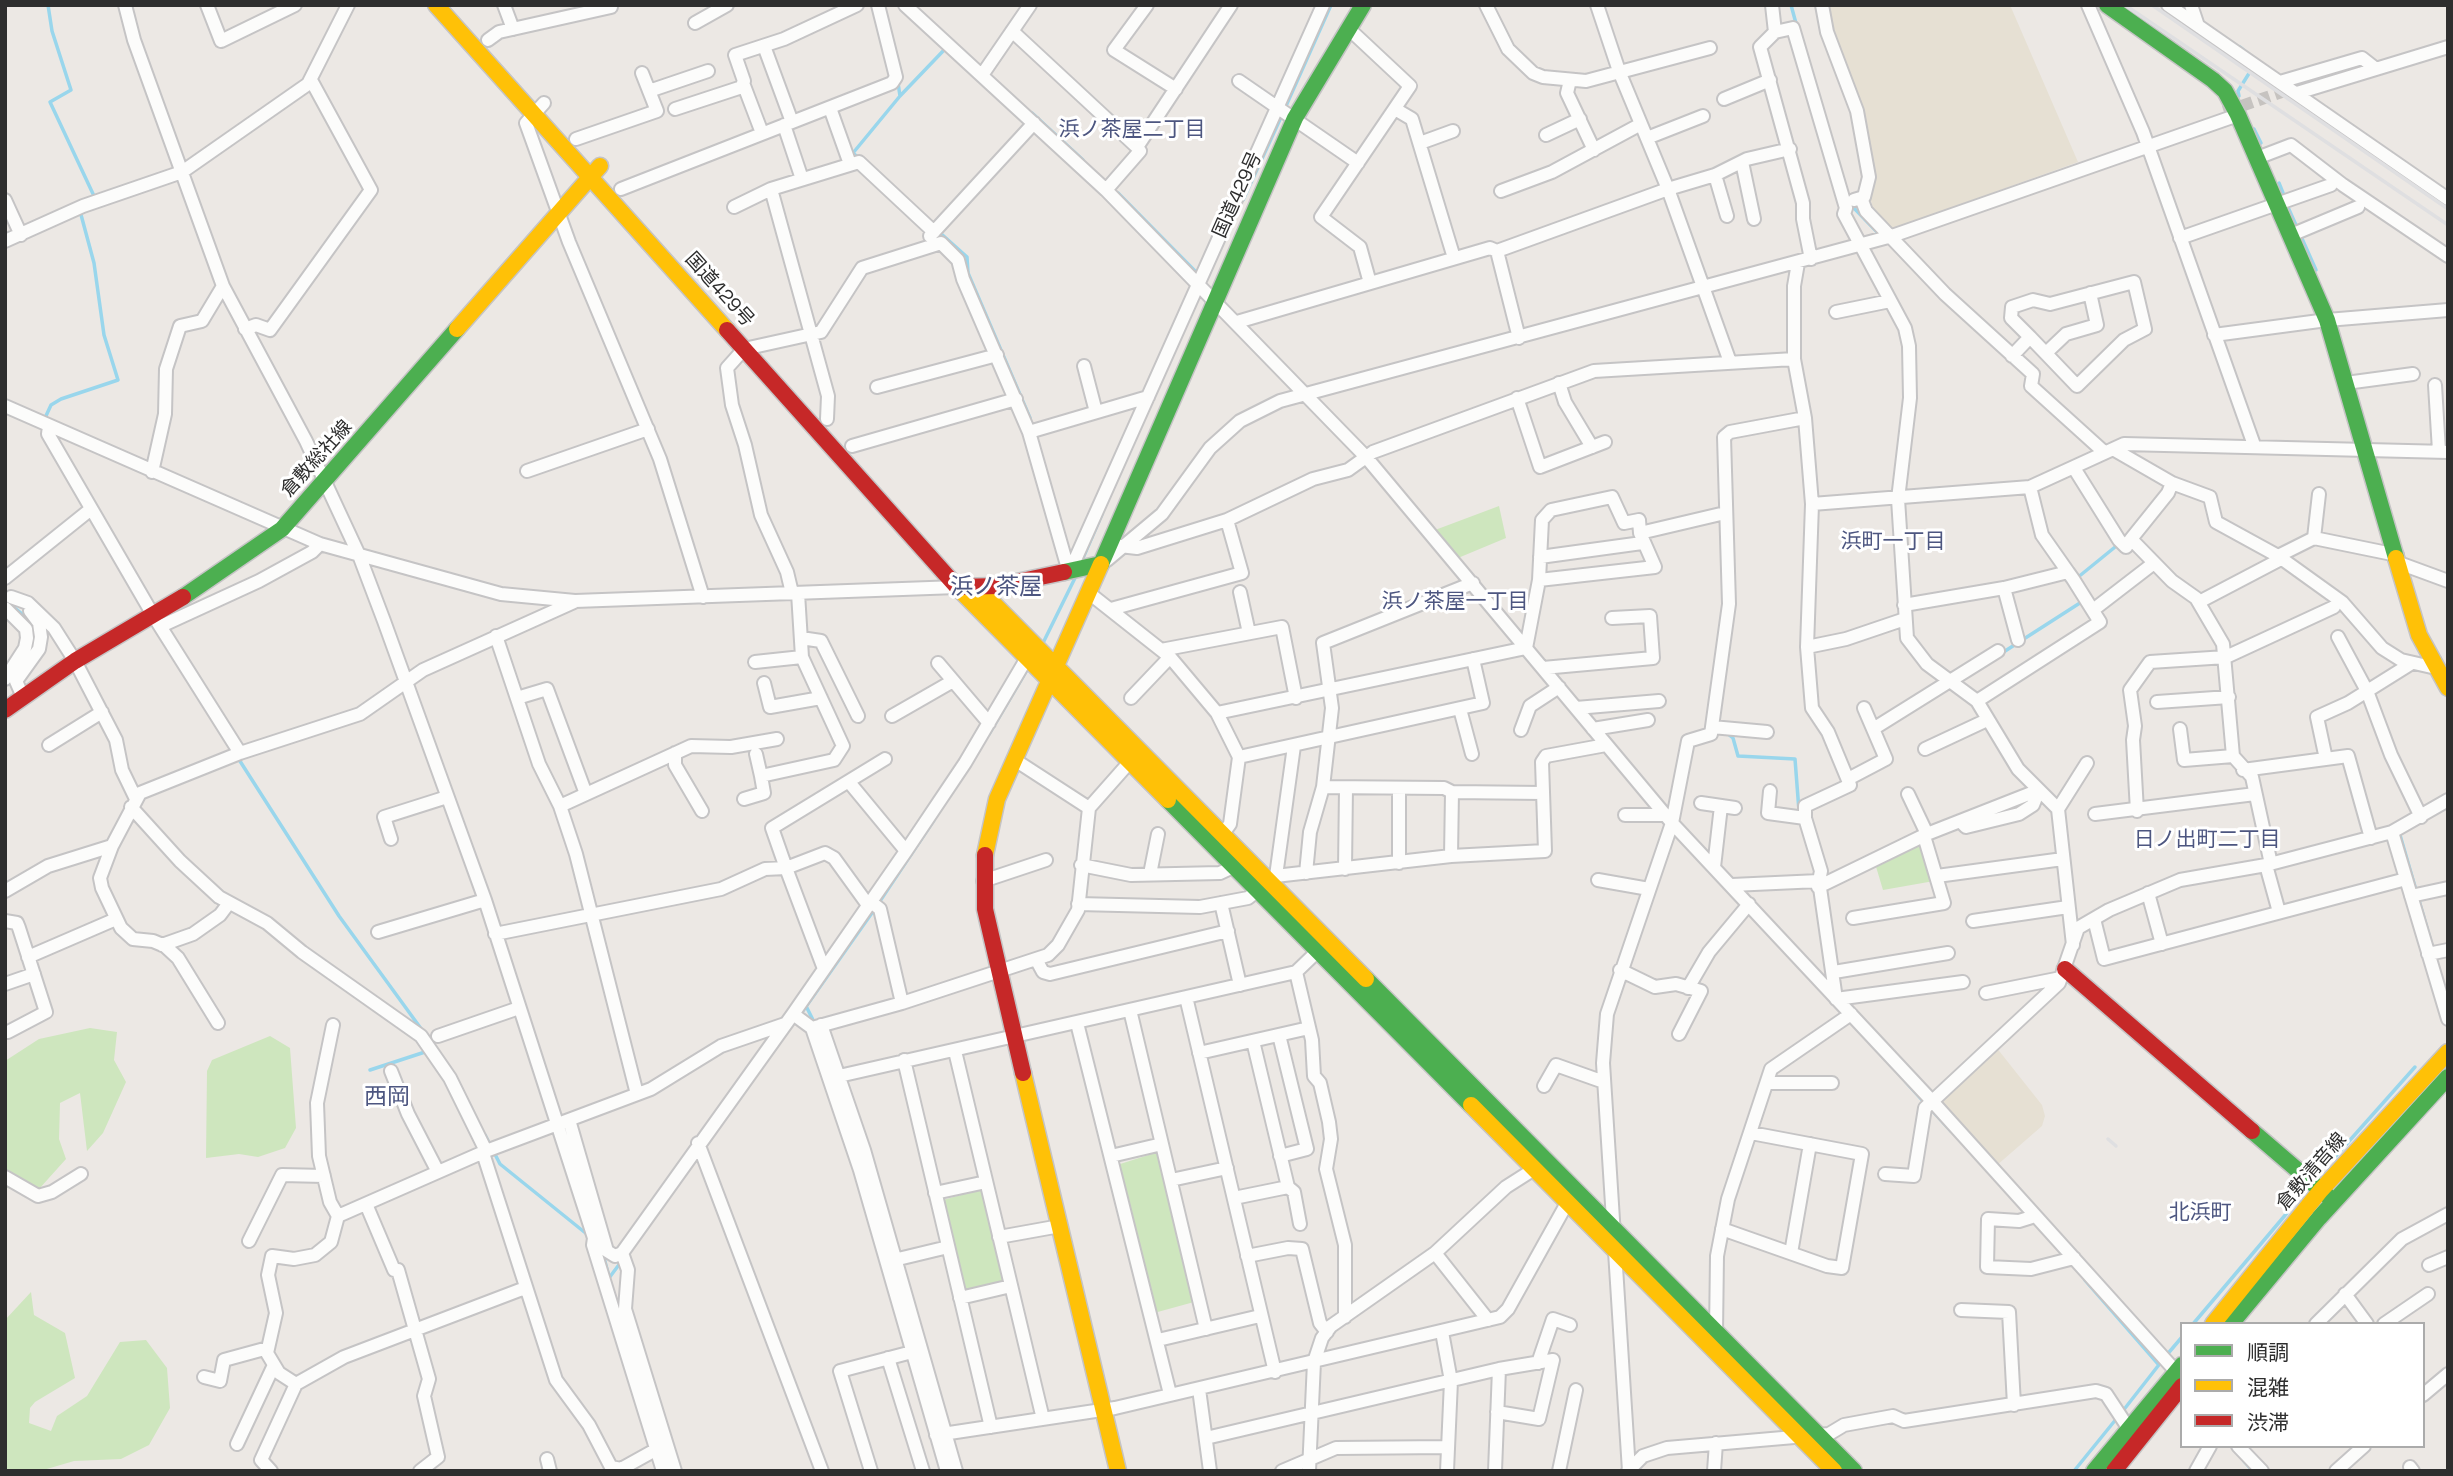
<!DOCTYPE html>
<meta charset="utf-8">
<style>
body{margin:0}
#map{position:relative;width:2453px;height:1476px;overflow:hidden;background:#ece8e4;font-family:"Space Grotesk","Noto Sans JP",sans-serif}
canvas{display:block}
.frame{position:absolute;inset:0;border:7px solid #2e2e2e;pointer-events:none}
.legend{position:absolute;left:2180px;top:1322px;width:245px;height:126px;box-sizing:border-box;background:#fff;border:2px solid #ababab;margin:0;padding:9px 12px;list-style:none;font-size:21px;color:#2e2e2e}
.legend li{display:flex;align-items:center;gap:14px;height:35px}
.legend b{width:35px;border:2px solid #ababab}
</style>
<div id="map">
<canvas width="2453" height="1476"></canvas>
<div class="frame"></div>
<ul class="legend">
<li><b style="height:9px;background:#4caf50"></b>順調</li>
<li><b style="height:9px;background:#ffc107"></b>混雑</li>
<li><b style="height:9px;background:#c62828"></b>渋滞</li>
</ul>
</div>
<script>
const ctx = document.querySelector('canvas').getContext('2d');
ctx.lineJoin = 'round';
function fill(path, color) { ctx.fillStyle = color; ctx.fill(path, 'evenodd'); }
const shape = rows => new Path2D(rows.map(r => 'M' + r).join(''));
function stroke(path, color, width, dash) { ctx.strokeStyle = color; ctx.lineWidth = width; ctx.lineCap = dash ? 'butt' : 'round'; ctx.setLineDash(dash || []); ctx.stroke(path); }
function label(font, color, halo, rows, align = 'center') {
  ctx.font = font + ' "Space Grotesk","Noto Sans JP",sans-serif'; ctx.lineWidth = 6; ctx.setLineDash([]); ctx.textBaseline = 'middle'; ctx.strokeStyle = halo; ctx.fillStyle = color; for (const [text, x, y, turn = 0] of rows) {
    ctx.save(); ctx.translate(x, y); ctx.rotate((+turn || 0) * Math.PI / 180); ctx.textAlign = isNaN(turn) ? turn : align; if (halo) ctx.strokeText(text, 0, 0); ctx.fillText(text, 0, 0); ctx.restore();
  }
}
const education = shape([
 [1826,5,2010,5,2078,162,1892,229,1873,209,1869,193,1872,176],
 [1996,1047,2042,1105,2045,1116,2042,1126,1996,1166,1940,1105,1943,1102,1941,1099]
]);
const green = shape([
 [1499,506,1506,538,1458,558,1435,530],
 [1922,839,1934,881,1883,890,1874,860],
 [90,1028,117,1032,114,1060,126,1082,103,1133,87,1151,80,1093,60,1103,59,1139,66,1159,39,1189,5,1188,5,1061,39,1039],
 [270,1036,290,1048,296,1128,285,1148,258,1157,239,1154,206,1158,207,1071,212,1060],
 [1158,1152,1194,1302,1154,1313,1117,1165],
 [982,1189,1005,1284,964,1293,943,1200],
 [31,1292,34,1315,65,1333,75,1378,35,1402,30,1408,29,1423,51,1431,57,1416,87,1396,120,1342,146,1340,167,1368,170,1408,149,1445,121,1459,74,1461,40,1471,5,1471,5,1320]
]);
const stream = shape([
 [48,5,52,31,71,90,50,102,94,196],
 [1791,5,1797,27],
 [2240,47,2257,61],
 [900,96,945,49],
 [2239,96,2238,91,2253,67],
 [1285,108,1331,5],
 [1032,113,1083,160],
 [2254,129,2261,143],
 [860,159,853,153,900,96,898,83],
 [2279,183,2285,198],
 [1118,193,1196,272],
 [1243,200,1282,115],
 [1851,205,1880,235],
 [2287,205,2316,270],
 [938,231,967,257,968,273,1030,418],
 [45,418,51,405,61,399,118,380,104,335,94,263,80,211],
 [1083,558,1102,514],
 [2077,578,2120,543],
 [5,600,32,622,34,644,30,650],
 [1043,643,1075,578],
 [2002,653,2083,601],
 [989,734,1028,668],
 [1728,734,1733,738,1738,756,1795,759,1799,811],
 [238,758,339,916,422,1030],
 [2400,835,2433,949],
 [878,904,934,820],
 [806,1006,815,1024],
 [800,1015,874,910],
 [370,1070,428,1051],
 [1906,1082,1925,1103],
 [1930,1108,1951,1131],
 [485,1135,500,1164,588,1235],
 [2335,1157,2415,1067],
 [603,1254,609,1277],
 [609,1278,621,1262],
 [2085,1280,2159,1365],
 [2193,1324,2287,1213],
 [2165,1357,2182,1337],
 [2122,1412,2158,1366],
 [2244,1461,2253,1471],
 [2074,1471,2117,1418]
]);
const streetTunnel = shape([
 [2224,112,2302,85]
]);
const street = shape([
 [125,5,134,40,223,286,306,441,359,555,384,621,485,900,594,1238,593,1245,663,1471],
 [207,5,221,41,295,5],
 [504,5,513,29],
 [905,5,1106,190,1366,457,1672,823,1932,1101,2181,1377],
 [1147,5,1114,50,1176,89],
 [1486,5,1508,49,1533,73,1543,77,1586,81,1710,48],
 [1597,5,1619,71,1668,189,1730,362],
 [1772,5,1775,32,1760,47,1803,203,1803,219,1811,259],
 [1822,5,1827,32,1857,111,1869,177,1864,197,1854,200],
 [2088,5,2143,132,2254,445],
 [2168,5,2448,199],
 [2191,5,2198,26],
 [695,23,727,5],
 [1348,28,1410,86,1321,217,1360,247,1370,283],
 [1012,31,1137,147],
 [1775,32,1793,28,1846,208,1844,214,1905,328,1909,346,1910,398,1898,499,1907,638,1927,664,1977,701,2018,769,2058,809,2073,945],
 [488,40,499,32,611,7],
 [764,46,792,122],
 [982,75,1030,5],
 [1570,80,1567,93,1594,150],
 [1239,81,1358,163],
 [2280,82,2362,58,2376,69],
 [743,83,762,133],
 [649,91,708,71],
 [2297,93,2448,47],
 [1724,99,1770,80],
 [544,103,526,123,569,242,660,459,703,597],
 [830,108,850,164],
 [675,109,742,87,744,81,735,55,784,39,857,5],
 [1395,109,1412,119,1454,258],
 [784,125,802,179],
 [1546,135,1580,119],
 [1647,138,1703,116],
 [576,139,657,111,642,73],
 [1420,143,1453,131],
 [2257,158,2291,145,2343,185,2448,256],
 [1742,162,1754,219],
 [1715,175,1727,216],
 [621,189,892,83,896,77,878,5],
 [771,189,828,396,827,419],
 [1106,190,1140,151,1137,147,1231,5],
 [1501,191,1552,172,1641,124],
 [1861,198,1866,211,1945,294,2033,374,2031,386,2104,452],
 [5,200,21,235],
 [734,207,771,189,859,162,934,232],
 [2291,235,2358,207],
 [930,236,1034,123],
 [2180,238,2331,185],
 [5,241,83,206,182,172,308,84,348,5],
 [1497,251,1519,338],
 [1798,263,1794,286,1794,359,1805,418,1812,504,1807,647,1812,708,1828,732,1850,785,1805,806,1805,818],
 [1836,312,1890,301],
 [1237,322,1490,248,1497,251,1668,189,1715,175,1747,159,1790,149],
 [245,329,256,325,270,330,371,190,311,80],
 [2214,335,2327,320,2448,310],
 [2046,353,2066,334,2097,325,2090,293],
 [2012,356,2030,337,2011,318,2012,307,2033,300,2050,304,2134,282,2145,329,2124,340,2077,386,2030,337],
 [1084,366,1096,412],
 [1559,383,1565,402,1592,447],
 [2346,383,2413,374],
 [2435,385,2439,451],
 [877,387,997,355],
 [1517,398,1540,467,1605,442],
 [5,406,320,544,501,594,575,601,957,587],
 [49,426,48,434,153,615,240,753],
 [1029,432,1148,397],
 [852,446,1016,399],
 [2113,449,2172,483,2210,497,2216,522,2278,556,2342,602,2382,648,2401,660,2436,668],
 [2074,468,2119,540,2126,547,2131,539],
 [527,471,648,429],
 [152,472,165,414,166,369,180,326,202,321,223,286],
 [2172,483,2168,493,2131,539,2172,581,2196,598,2223,644,2233,756,2252,777,2271,864],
 [2030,487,2042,535,2068,572],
 [1812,504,2030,487,2124,444,2448,452],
 [2314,538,2319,494],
 [1120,546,1137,548,1227,520,1313,479,1348,470,1373,452,1594,371,1794,359],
 [2278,556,2314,538,2397,555],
 [1540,557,1642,543],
 [1107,560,1162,514,1210,448,1240,421,1280,401,1892,236,2238,115],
 [2399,563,2448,581],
 [1070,571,1323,5],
 [5,578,91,509],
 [1539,580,1655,567,1640,533,1725,513],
 [2004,588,2018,640],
 [1240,592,1249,633],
 [792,593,787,572,761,515,745,445,732,405,727,368,744,349,821,332,862,268,941,243,958,260,963,279,1029,432,1069,572],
 [1089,593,1170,657,1217,713,1239,757,1230,824,1222,835],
 [11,597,28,603,54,628,75,661,116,740,122,770,136,799],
 [2199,602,2281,559],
 [1904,605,2004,588,2068,572,2073,579,2100,622,1977,701],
 [5,608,26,629,27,638,25,648,5,679],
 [1111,609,1242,573,1227,520],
 [2093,610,2154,563],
 [161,626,259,581,312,552,320,544],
 [496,636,539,764,560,806,576,854,637,1094],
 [2338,637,2367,691,2391,755,2421,817],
 [801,638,821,641,858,716],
 [1807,647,1846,639,1905,619],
 [1161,650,1282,627,1296,698],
 [755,662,802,657],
 [938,663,989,723],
 [1543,668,1653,658,1650,616,1612,618],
 [764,683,770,707,821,698],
 [23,697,16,681,39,649,41,637,39,623,30,611],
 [517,698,547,689,586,794],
 [1131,698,1170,657],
 [2157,702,2229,697],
 [1576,708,1659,701],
 [1460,709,1472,754],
 [1217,713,1526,648,1539,580,1542,520,1551,510,1612,497,1624,523,1639,520,1640,533],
 [892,716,953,681],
 [1712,727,1767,732],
 [1593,729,1648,720],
 [1873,729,1998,651],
 [2180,729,2184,760,2233,756],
 [1521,730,1530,706,1559,687],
 [49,745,102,712],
 [1925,749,1987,720],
 [675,753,675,765,702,811],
 [756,754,761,776,834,760,843,746,802,657,798,593],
 [1239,757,1483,703,1473,659],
 [2326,759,2317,717,2348,703,2412,663],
 [1015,760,1089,808],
 [2243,770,2348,756,2371,838],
 [1848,779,1886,759,1864,708],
 [849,782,906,851],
 [1323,787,1444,788,1452,792,1451,856],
 [1770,791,1768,813,1805,818,1821,871,1819,881],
 [1452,792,1543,793],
 [1908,794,1927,834],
 [744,799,764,793,761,776],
 [1701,803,1735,808],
 [560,806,691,746,731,747,777,739],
 [131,807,180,861,219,897,267,923,302,952,421,1036,450,1078,486,1151],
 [2058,809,2087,763],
 [2137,811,2133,740,2135,726,2130,690,2150,662,2226,657,2334,607],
 [2095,814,2255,794],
 [1625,815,1665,815],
 [1960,821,1966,827,2019,814,2033,805,2039,790],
 [2392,832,2448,1019],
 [391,839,384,817,447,797],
 [1399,863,1399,788],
 [1081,865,1131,875,1220,873,1235,866],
 [2266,865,2279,912],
 [1714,867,1721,806],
 [1345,869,1346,788],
 [1306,873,1310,832,1323,787,1332,708,1323,643,1473,583],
 [1150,874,1158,834],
 [1276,876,1294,746],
 [1937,876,2063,859],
 [1598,880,1649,889],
 [983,881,1046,860],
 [1732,885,1819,881,1836,999,1963,982],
 [1818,887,1927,834,2039,790],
 [5,891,48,866,112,846],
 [2148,893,2162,944],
 [2411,896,2448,888],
 [871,902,880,909,902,1003],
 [1221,903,1240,985],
 [1078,904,1200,907,1248,898,1276,876,1284,875,1451,856,1545,851,1542,762,1546,756,1606,745],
 [868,905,834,858,825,853,786,868,772,828,885,759],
 [1853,918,1944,903,1924,836],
 [2094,919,2104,959,2406,879],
 [5,921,17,923,19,928,46,1012,8,1032],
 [1973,921,2068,907],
 [378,932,485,900],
 [495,934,721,889,765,869,786,868,824,969],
 [162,945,193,934,220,915,229,903],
 [2428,954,2448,950],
 [28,957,116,919],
 [1037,961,1043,972,1050,974,1228,931],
 [1620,970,1655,987,1676,984,1701,991,1679,1034],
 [1296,972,1312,1040,1314,1076,1320,1083,1329,1122,1331,1139,1326,1169,1345,1245,1345,1317],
 [1834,972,1948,953],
 [5,984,34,974],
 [1688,988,1709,952,1749,904],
 [1986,993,2061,978],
 [1186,997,1275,1372],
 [1130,1010,1206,1329],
 [793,1014,812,1028,902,1003,1048,955,1058,945,1078,910,1089,808,1135,756],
 [218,1023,178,958,165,946,153,941,133,939,121,928,102,888,100,878,112,846,140,793,240,753,360,714,423,670,574,602],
 [1077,1023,1170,1394],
 [333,1025,317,1103,319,1156,330,1202,338,1216],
 [821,1025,864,1150,956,1471],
 [812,1028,860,1170,947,1471],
 [1279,1035,1307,1149,1280,1156],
 [438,1036,519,1008],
 [955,1051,1043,1419],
 [1199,1053,1309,1028],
 [904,1060,991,1427],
 [391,1071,408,1114,438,1172],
 [839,1076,1296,972,1322,947],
 [1767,1083,1832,1083],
 [1544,1086,1556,1065,1604,1082],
 [569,1120,607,1251,615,1256,622,1253],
 [698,1143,822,1471],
 [483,1153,556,1380,589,1425,611,1467,621,1469,666,1444],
 [1111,1156,1162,1144],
 [1885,1174,1914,1176,1925,1108,2059,983,2078,928,2109,910,2180,880,2266,865,2392,832,2448,800],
 [5,1177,38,1196,52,1192,81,1174],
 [1171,1180,1227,1168],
 [1288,1187,1294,1192,1300,1224],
 [935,1193,986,1182],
 [1234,1198,1288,1187,1253,1041],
 [366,1204,394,1270,398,1270,429,1379,424,1396,438,1457,420,1471],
 [2035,1216,2019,1221,1988,1219,1987,1267,2031,1269,2074,1258],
 [1722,1229,1827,1266,1842,1268,1862,1154,1751,1133],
 [999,1237,1060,1226],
 [249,1241,282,1175,324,1176],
 [622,1253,793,1014,906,851,965,763,1031,651],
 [622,1253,628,1270,625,1309,675,1471],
 [1435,1253,1488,1320],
 [1791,1253,1810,1144],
 [1247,1256,1288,1248,1302,1249,1320,1323,1327,1332],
 [894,1260,948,1247],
 [2429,1265,2448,1257],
 [2345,1294,2367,1324],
 [960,1298,1011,1286],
 [1961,1310,2009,1312,2014,1405],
 [2316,1324,2402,1239,2448,1214],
 [2384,1324,2428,1294],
 [1442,1332,1451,1381,1447,1471],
 [1716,1333,1717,1256,1728,1199,1771,1069,1851,1014],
 [1158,1340,1260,1316],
 [888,1358,923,1471],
 [1538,1363,1553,1319,1570,1325],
 [204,1377,220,1381,224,1360,268,1348],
 [296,1384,279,1373,267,1353,276,1313,268,1275,272,1256,294,1259,315,1255,331,1242,338,1216,486,1151,651,1089,721,1046,785,1024],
 [1199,1389,1210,1471],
 [2423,1395,2448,1374],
 [936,1435,1115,1408,1500,1317,1508,1309,1571,1196],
 [1206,1438,1499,1369,1553,1360,1539,1419,1497,1412],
 [237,1444,274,1365],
 [2238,1446,2262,1471],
 [547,1459,550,1471],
 [2410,1467,2413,1471],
 [271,1471,261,1460,296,1384,344,1357,525,1288],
 [871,1471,840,1371,912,1352],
 [1282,1471,1336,1448,1448,1447],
 [1309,1471,1314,1362,1322,1338,1331,1326,1435,1253,1506,1187,1539,1166],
 [1495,1471,1499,1369],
 [1559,1471,1576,1390],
 [1628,1471,1643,1456,1667,1448,1829,1434,1844,1425,1893,1416,1904,1421,2096,1391,2106,1394,2133,1435],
 [1629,1471,1603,1063,1607,1014,1672,823,1688,741,1711,734,1729,604,1724,437,1730,432,1805,418],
 [1714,1471,1716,1443],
 [2196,1471,2210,1446],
 [2336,1471,2364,1446]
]);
const fast = shape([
 [2107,5,2213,80,2225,91,2238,115,2327,320,2396,558],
 [1064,572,1101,564,1295,118,1363,5],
 [183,597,282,529,457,329],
 [1168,800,1471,1105],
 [1366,979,1854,1471],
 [2252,1131,2330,1198],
 [2231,1324,2319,1218,2448,1077],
 [2094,1471,2182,1365]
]);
const slow = shape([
 [436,5,727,330],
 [457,329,600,166],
 [2396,558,2419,635,2448,688],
 [957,587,1168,800],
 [977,587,1366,979],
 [985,855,997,799,1101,564],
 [1023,1073,1118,1471],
 [1471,1105,1834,1471],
 [2213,1324,2321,1190,2448,1052]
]);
const jam = shape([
 [727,330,957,587,998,586,1064,572],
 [5,710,75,661,183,597],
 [985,855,985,909,1023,1073],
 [2065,969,2252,1131],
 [2114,1471,2182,1386]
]);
const rail = shape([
 [2125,5,2448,225],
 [2152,5,2448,209],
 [2108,1139,2116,1146]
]);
const streetNames = [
 ["国道429号",1238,195,-66],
 ["国道429号",719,290,48],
 ["倉敷総社線",317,459,-48],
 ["倉敷清音線",2312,1172,-49]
];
const neighbourhoodNames = [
 ["浜ノ茶屋二丁目",1132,130],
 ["浜町一丁目",1893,542],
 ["浜ノ茶屋一丁目",1455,602],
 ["日ノ出町二丁目",2207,840],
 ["北浜町",2200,1213]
];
const quarterNames = [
 ["浜ノ茶屋",996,588],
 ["西岡",387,1098]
];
fill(education, '#e6e0d3');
fill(green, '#cee6be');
stroke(stream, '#99d6ec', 3.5);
stroke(streetTunnel, '#c6c3c0', 12, [12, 6]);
stroke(street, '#c5c4c5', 16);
stroke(fast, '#c5c4c5', 19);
stroke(slow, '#c5c4c5', 19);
stroke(jam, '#c5c4c5', 19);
stroke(street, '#fcfcfb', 12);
stroke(fast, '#4caf50', 16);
stroke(slow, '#ffc107', 16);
stroke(jam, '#c62828', 16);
stroke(rail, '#dfdfe1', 3.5);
label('19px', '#2e2e2e', '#fff', streetNames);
label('21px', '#4d5680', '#fff', neighbourhoodNames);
label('23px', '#4d5680', '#fff', quarterNames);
</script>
